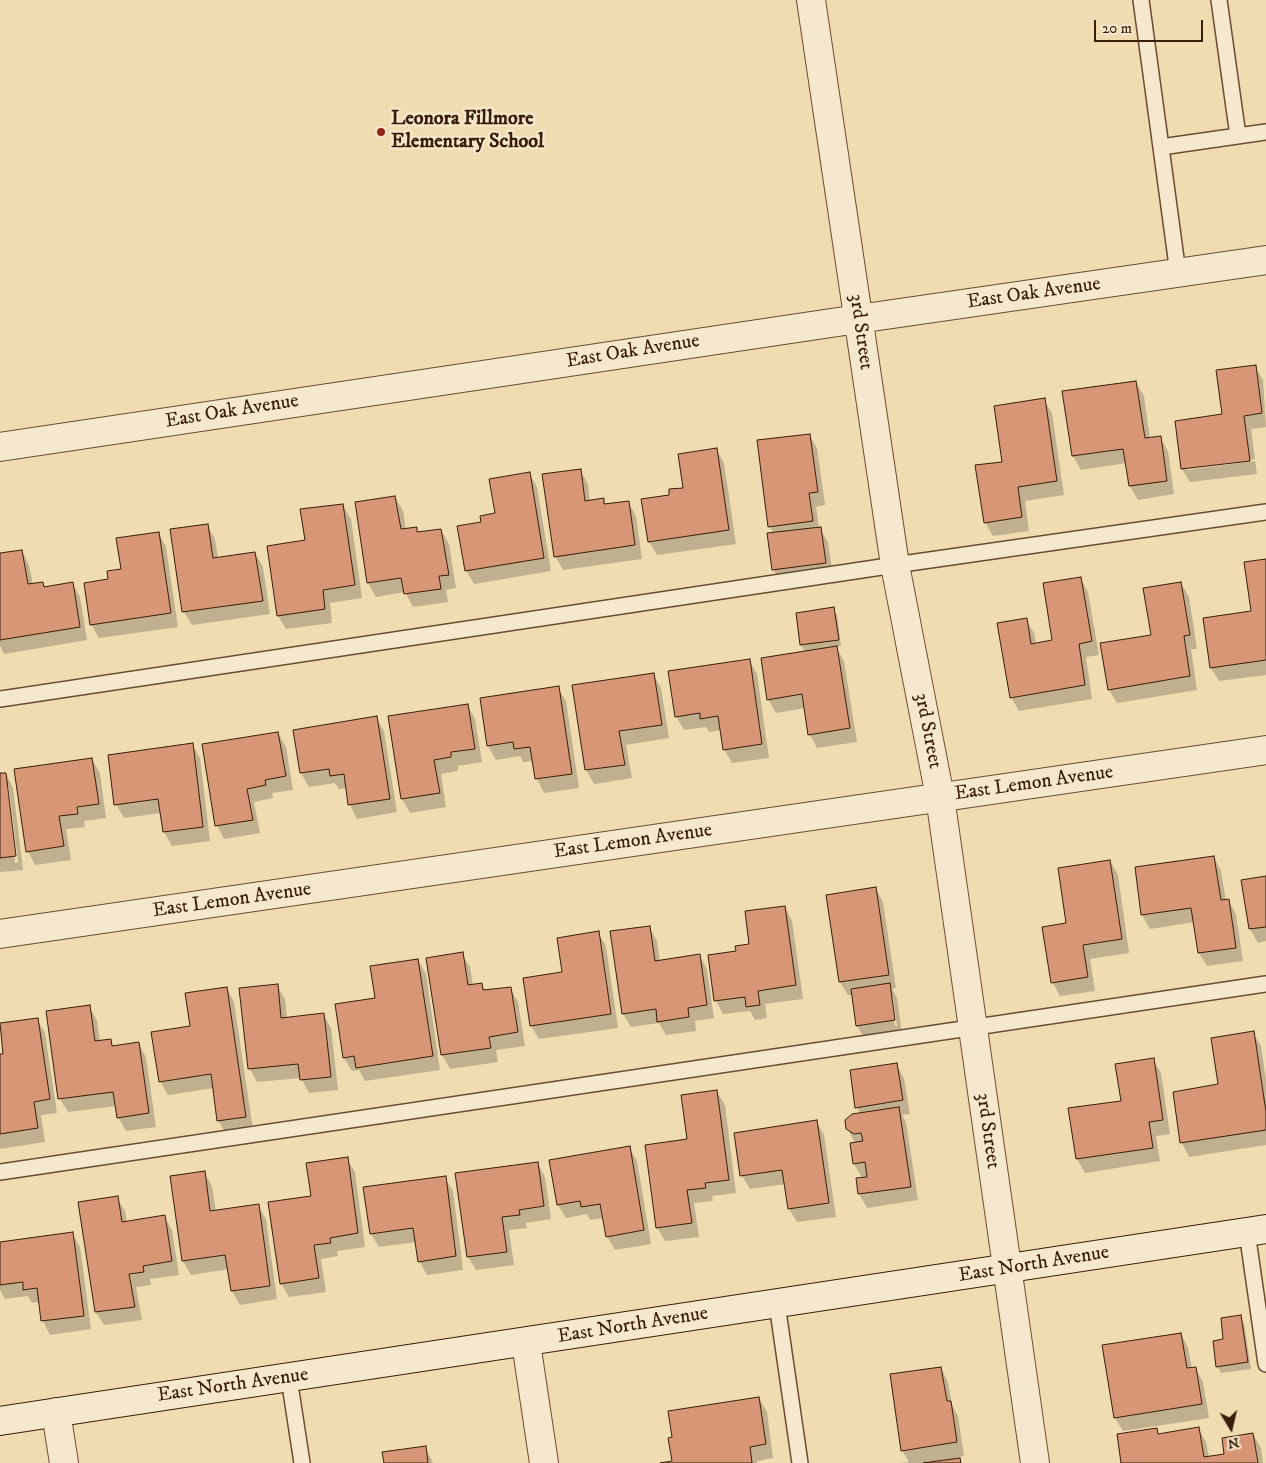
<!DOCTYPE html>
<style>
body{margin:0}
#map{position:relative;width:1266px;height:1463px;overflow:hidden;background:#f0dcb1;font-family:"IM FELL DW Pica",serif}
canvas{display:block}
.north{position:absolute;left:1206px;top:1403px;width:50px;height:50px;-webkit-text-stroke:4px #f5e8cc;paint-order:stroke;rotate:171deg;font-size:14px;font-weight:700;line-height:20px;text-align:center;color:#3a1d07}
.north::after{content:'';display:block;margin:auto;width:18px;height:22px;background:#3a1d07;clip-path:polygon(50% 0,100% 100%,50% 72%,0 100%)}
.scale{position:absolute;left:1094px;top:20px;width:109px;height:22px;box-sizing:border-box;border:2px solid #3a1d07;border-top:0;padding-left:6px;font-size:15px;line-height:18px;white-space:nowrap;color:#3a1d07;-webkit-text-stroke:4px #f5e8cc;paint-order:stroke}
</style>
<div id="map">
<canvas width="1266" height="1463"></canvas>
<div class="north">N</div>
<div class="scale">20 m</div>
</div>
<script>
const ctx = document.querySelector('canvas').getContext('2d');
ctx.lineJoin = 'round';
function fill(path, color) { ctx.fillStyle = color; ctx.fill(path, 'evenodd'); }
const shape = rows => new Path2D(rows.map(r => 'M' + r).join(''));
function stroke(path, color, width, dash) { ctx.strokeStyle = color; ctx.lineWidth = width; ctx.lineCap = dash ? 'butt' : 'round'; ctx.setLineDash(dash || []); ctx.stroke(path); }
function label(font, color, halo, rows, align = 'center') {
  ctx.font = font + ' "IM FELL DW Pica",serif'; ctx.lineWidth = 4.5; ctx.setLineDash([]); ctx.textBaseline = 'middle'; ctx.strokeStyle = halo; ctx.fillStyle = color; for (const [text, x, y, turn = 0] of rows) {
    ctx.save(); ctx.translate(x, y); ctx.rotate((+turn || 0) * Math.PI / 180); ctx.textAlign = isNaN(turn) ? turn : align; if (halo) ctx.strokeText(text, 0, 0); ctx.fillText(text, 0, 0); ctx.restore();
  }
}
const shadow = shape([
 [1255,367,1263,380,1266,427,1251,429,1255,459,1186,467,1186,470,1255,461,1257,474,1190,482,1182,469,1224,416],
 [1136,382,1144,396,1150,439,1160,438,1168,451,1174,494,1138,500,1130,486,1126,463,1081,470,1073,456,1064,392],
 [1044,400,1052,413,1064,495,1025,501,1029,531,993,536,985,522,1003,463],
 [809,435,817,448,825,505,816,507,819,528,828,542,833,576,781,583,773,569,774,534,770,527],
 [716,449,724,463,736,544,657,555,649,542,671,496,685,489],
 [580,470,588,484,590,502,603,500,607,505,628,502,636,516,642,559,563,570,555,556],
 [529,473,537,487,551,571,474,584,466,570,482,523,496,514],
 [395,497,403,511,406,530,416,528,419,533,441,530,449,544,456,588,446,590,448,602,413,607,405,592,376,597,368,583,356,503],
 [343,505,351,519,362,598,330,603,332,623,286,629,278,616,307,541],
 [207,525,215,539,218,558,255,553,263,567,270,614,192,625,184,612],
 [159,533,166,547,178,627,99,638,91,624,109,580,122,570],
 [22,551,29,565,33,585,42,583,45,588,73,584,80,597,87,640,4,654,0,646,0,555],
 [1266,560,1266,675,1219,681,1211,668,1204,619,1252,612],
 [1081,579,1088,592,1099,655,1086,657,1092,699,1019,711,1011,697,1026,620,1034,633,1036,644,1053,641],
 [1181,583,1189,597,1197,649,1191,649,1197,690,1117,703,1109,690,1152,636],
 [833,609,837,615,841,646,836,647,844,661,857,742,817,748,810,735,805,708,776,713,768,699,805,652,801,645],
 [749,660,757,674,769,758,732,763,724,749,722,730,709,732,706,727,684,730,676,716],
 [653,674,661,688,669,738,626,745,632,778,594,784,586,770,574,686],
 [558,688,566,701,579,788,544,793,537,779,534,761,523,762,520,756,496,760,488,746,481,699],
 [467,705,475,719,482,762,458,766,458,771,441,774,446,807,410,813,402,799,390,717],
 [376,718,384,731,397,812,357,819,350,805,347,788,339,789,335,783,309,787,301,773,295,731],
 [278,733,286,747,293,790,272,793,273,798,254,802,260,833,224,839,217,825],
 [192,744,200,758,210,841,172,846,164,832,161,813,124,818,116,804],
 [92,759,100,773,106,818,84,821,85,827,66,829,71,860,35,865,28,851],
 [6,774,13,788,23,870,0,872,0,775],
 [7,787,9,787,18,862,15,863],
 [1214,857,1221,871,1226,901,1228,900,1236,914,1243,961,1207,966,1199,953,1195,922,1150,929,1142,915,1136,868],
 [1110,861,1118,875,1129,953,1090,959,1095,991,1060,996,1053,983,1068,924],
 [1266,877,1266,941,1258,943,1250,929,1242,881],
 [876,889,883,902,896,988,892,989,897,998,902,1034,865,1039,857,1026,853,995,848,995,840,982],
 [891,997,893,997,897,1026,895,1026],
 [785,907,792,921,803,999,765,1004,767,1018,755,1020,750,1011,723,1014,716,1001,737,952,751,945],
 [649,927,657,941,660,961,699,955,707,969,714,1018,695,1021,696,1031,666,1035,659,1023,631,1027,623,1014],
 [598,933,606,946,618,1028,539,1039,531,1026,564,973],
 [462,954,470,967,473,985,481,984,486,991,510,988,518,1002,525,1046,496,1050,498,1062,450,1069,442,1055,427,959],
 [418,960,426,974,440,1070,365,1081,359,1070,352,1071,344,1058,377,999],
 [277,985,285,999,287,1018,323,1014,331,1028,338,1090,309,1093,301,1078,257,1082,250,1069],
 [227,988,234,1002,253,1130,226,1134,218,1120,214,1088,168,1095,160,1081,191,1028],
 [89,1007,97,1020,100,1042,110,1040,114,1047,138,1043,146,1057,156,1127,126,1131,118,1117,116,1106,68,1112,60,1099],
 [37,1019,45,1033,57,1113,41,1115,45,1142,0,1149,0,1055,5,1055],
 [1253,1033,1261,1046,1266,1080,1266,1145,1189,1157,1182,1143,1174,1093,1220,1086],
 [1153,1060,1161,1073,1170,1134,1156,1136,1160,1161,1085,1173,1077,1159,1070,1109,1122,1102],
 [896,1064,904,1078,910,1114,902,1115,906,1122,918,1200,867,1208,859,1194,857,1180,863,1179,854,1164,851,1144,855,1143,847,1128,860,1114,857,1107],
 [717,1092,725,1105,736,1193,712,1196,713,1201,694,1203,699,1237,665,1241,657,1227,689,1140],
 [816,1121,824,1135,836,1217,797,1222,789,1209,786,1184,750,1189,742,1176],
 [629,1147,637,1161,651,1244,615,1250,607,1236,604,1218,590,1220,587,1214,566,1218,558,1205],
 [347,1159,355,1172,365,1247,337,1251,338,1256,321,1259,326,1292,289,1297,281,1283,313,1197],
 [537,1163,545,1177,551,1219,526,1223,527,1228,509,1230,514,1265,476,1270,468,1257],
 [204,1172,212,1186,216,1211,258,1206,266,1219,277,1299,240,1305,232,1291,229,1269,191,1275,183,1261,171,1177],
 [445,1178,453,1191,463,1270,427,1275,419,1261,416,1242,379,1247,371,1234],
 [117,1198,125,1211,127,1222,164,1216,172,1230,179,1275,150,1279,151,1285,136,1287,142,1320,104,1325,96,1312,80,1203],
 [72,1233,80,1247,91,1329,50,1335,43,1321,40,1302,32,1303,28,1296,5,1299,0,1290,0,1243],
 [1240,1317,1244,1323,1251,1369,1221,1373,1218,1367,1225,1340],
 [1181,1334,1188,1348,1192,1369,1195,1368,1203,1382,1209,1418,1123,1431,1115,1418],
 [941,1368,948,1382,952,1405,958,1416,964,1456,958,1457,962,1463,900,1463,909,1462,902,1450],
 [759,1398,767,1412,773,1458,757,1461,757,1463,669,1463,673,1462],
 [1198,1428,1206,1442,1209,1457,1225,1455,1253,1434,1261,1448,1263,1463,1123,1463,1156,1429,1160,1435],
 [425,1447,433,1463,385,1463]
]);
const building = shape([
 [1256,365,1262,413,1244,416,1250,461,1181,469,1175,421,1222,414,1216,370,1256,365],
 [1136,381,1145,438,1161,436,1167,481,1129,486,1123,449,1072,456,1062,391,1136,381],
 [1045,398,1057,481,1018,487,1022,517,984,523,975,465,1002,462,994,406,1045,398],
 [810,434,818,492,809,493,813,521,768,527,757,440,810,434],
 [717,448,729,530,648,542,641,499,669,495,669,489,683,488,678,454,717,448],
 [581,469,585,501,604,498,604,504,629,501,635,545,554,557,542,474,581,469],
 [530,472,544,558,465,571,457,526,481,522,480,516,495,513,489,479,530,472],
 [395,496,401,529,417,527,417,532,441,529,449,575,439,576,441,589,404,594,401,578,367,583,355,502,395,496],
 [343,504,355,585,323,590,325,609,277,616,267,546,305,540,300,509,343,504],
 [208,524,213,558,255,552,263,601,182,612,170,529,208,524],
 [821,527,826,563,772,570,767,533,821,527],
 [159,532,171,613,90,625,84,583,108,579,107,571,121,569,116,538,159,532],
 [22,550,28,584,43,582,44,587,73,582,80,627,0,640,0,553,22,550],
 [1266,559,1266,660,1210,668,1203,618,1251,611,1244,562,1266,559],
 [1081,577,1092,641,1079,644,1085,685,1010,698,997,623,1027,618,1031,644,1052,640,1043,583,1081,577],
 [1181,582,1190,635,1184,636,1190,676,1108,690,1100,643,1151,635,1143,588,1181,582],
 [834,607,839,640,800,645,796,613,834,607],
 [837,646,850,728,808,735,802,694,767,700,761,658,837,646],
 [750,659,762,744,723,750,718,716,700,719,700,713,675,717,668,671,750,659],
 [654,673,662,725,619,731,625,765,585,770,572,685,654,673],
 [559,686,572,774,535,779,530,747,514,749,513,742,487,746,480,698,559,686],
 [468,704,475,749,451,752,451,757,434,760,440,793,401,799,388,716,468,704],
 [377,716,390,799,348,805,344,774,330,776,329,769,300,773,293,730,377,716],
 [278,732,286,776,265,780,266,785,247,789,253,820,215,826,202,744,278,732],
 [193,743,203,827,163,832,158,799,114,805,108,755,193,743],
 [92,758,99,804,77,807,78,814,59,816,64,846,26,852,14,769,92,758],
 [0,773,6,773,16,856,0,858,0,773],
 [1214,856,1221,900,1229,899,1236,948,1198,953,1191,908,1141,915,1135,867,1214,856],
 [1110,860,1122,939,1083,945,1088,977,1051,983,1042,927,1066,923,1058,868,1110,860],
 [1266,876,1266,927,1249,929,1241,880,1266,876],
 [876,887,889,975,839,982,826,895,876,887],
 [785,906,796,985,758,991,760,1005,746,1007,745,997,714,1001,708,955,736,951,735,946,749,944,745,911,785,906],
 [650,926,655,961,700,954,707,1005,688,1008,689,1017,657,1022,656,1009,622,1014,610,931,650,926],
 [599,931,611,1014,530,1026,523,978,562,972,557,938,599,931],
 [463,952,468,985,482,983,483,990,511,987,518,1032,489,1037,491,1048,441,1055,426,958,463,952],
 [418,959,433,1056,356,1068,354,1056,343,1058,335,1004,375,998,370,966,418,959],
 [890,983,895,1020,856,1026,851,989,890,983],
 [278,984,281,1018,324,1013,331,1077,300,1080,298,1064,248,1069,239,988,278,984],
 [227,987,246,1117,217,1121,211,1074,159,1082,151,1032,190,1026,185,993,227,987],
 [90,1005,95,1041,111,1039,112,1046,139,1042,149,1113,117,1118,113,1092,58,1099,46,1011,90,1005],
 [38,1018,50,1099,34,1102,38,1128,0,1134,0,1054,3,1054,0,1023,38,1018],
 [1254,1031,1266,1112,1266,1130,1180,1143,1173,1092,1218,1084,1211,1038,1254,1031],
 [1154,1058,1163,1120,1149,1122,1153,1148,1076,1159,1068,1108,1121,1101,1115,1064,1154,1058],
 [897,1063,903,1100,855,1108,850,1070,897,1063],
 [717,1090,729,1180,705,1183,706,1188,687,1190,692,1223,656,1228,645,1145,687,1139,681,1095,717,1090],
 [899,1107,911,1187,858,1194,856,1178,867,1177,865,1162,853,1164,850,1143,863,1141,861,1133,854,1134,846,1129,845,1120,852,1114,899,1107],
 [817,1120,829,1203,788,1209,782,1170,740,1176,734,1133,817,1120],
 [630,1146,644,1230,606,1237,600,1204,581,1207,580,1201,557,1205,549,1160,630,1146],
 [348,1157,358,1233,330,1238,331,1243,314,1245,319,1278,280,1284,268,1202,311,1196,306,1163,348,1157],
 [538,1162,544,1206,519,1210,520,1215,502,1217,507,1252,467,1257,455,1173,538,1162],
 [205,1171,210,1211,259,1204,270,1286,231,1291,225,1255,182,1261,170,1176,205,1171],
 [446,1176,456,1256,418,1262,413,1228,370,1234,363,1187,446,1176],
 [118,1196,122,1222,165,1215,172,1261,143,1266,144,1272,129,1274,135,1307,95,1312,78,1202,118,1196],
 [73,1232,84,1316,41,1321,37,1288,23,1290,23,1282,0,1285,0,1242,73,1232],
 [1241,1315,1248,1362,1216,1367,1213,1341,1223,1339,1221,1318,1241,1315],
 [1181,1333,1187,1368,1196,1367,1202,1404,1114,1418,1102,1345,1181,1333],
 [941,1367,947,1401,951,1401,957,1442,901,1451,890,1374,941,1367],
 [759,1397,766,1444,750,1447,752,1463,660,1463,672,1461,668,1438,672,1437,668,1411,759,1397],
 [1199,1427,1204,1457,1224,1454,1222,1438,1253,1433,1258,1463,1121,1463,1117,1434,1157,1428,1158,1434,1199,1427],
 [426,1446,428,1463,384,1463,382,1452,426,1446],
 [960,1458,961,1463,923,1463,960,1458]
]);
const lane = shape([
 [1141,0,1178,273],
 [1219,0,1238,136],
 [1161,147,1266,132],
 [0,699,895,565,1266,512],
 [0,1172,1266,984],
 [1247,1232,1266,1364],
 [777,1304,800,1463],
 [289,1378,302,1463]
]);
const street = shape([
 [811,0,895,565,940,797,1035,1463],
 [0,447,858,319,1266,260],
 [0,934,1266,750],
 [526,1343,544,1463],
 [56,1412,64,1463]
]);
const secondary = shape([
 [0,1421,1266,1229]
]);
const markers = [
 [381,132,5,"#8f2418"]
];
const poiNames = [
 ["Leonora Fillmore",391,120],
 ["Elementary School",391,143]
];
const streetNames = [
 ["East Oak Avenue",1034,294,-8],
 ["3rd Street",860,332,82],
 ["East Oak Avenue",633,352,-9],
 ["East Oak Avenue",232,412,-9],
 ["3rd Street",927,731,79],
 ["East Lemon Avenue",1034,784,-8],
 ["East Lemon Avenue",633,842,-8],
 ["East Lemon Avenue",232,901,-8],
 ["3rd Street",987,1131,82],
 ["East North Avenue",1034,1265,-9],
 ["East North Avenue",633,1326,-9],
 ["East North Avenue",233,1386,-8]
];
fill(shadow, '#0003');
fill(building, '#d79776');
stroke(building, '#3a1d07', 1);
stroke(lane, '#684d32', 18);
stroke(street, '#684d32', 30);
stroke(secondary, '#3a1d07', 30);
stroke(lane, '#f5e8cc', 15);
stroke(street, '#f5e8cc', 28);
stroke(secondary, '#f5e8cc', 28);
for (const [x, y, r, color] of markers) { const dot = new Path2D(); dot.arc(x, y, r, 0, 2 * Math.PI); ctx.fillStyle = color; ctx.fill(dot); stroke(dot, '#f5e8cc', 2); }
label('bold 20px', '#3a1d07', '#f5e8cc', poiNames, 'left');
label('20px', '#3a1d07', '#f5e8cc', streetNames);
</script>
